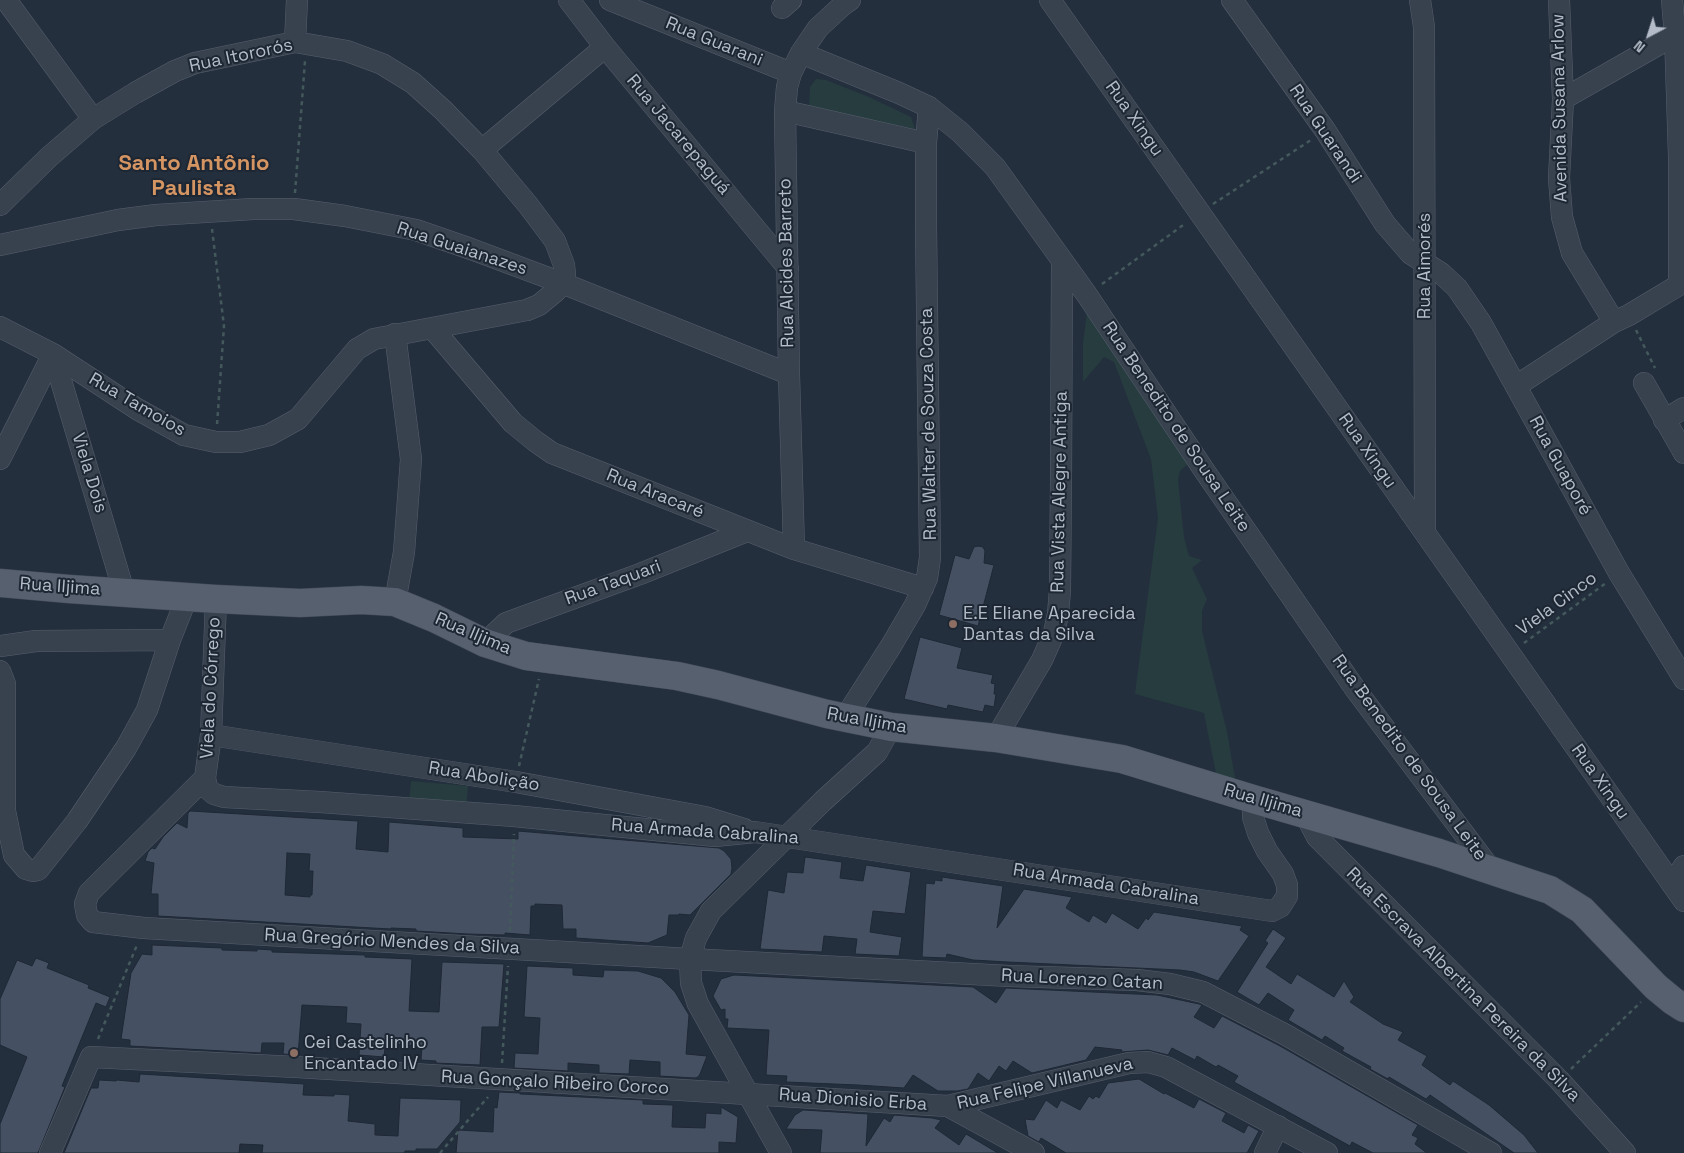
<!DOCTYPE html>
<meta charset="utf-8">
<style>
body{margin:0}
#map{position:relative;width:1684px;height:1153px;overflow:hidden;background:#242f3e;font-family:"Space Grotesk",sans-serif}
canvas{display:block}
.north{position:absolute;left:1624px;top:10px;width:50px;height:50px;-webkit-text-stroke:4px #1d2633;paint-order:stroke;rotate:220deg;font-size:14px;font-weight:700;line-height:20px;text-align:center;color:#b4bcc9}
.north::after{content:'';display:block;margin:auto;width:18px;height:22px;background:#b4bcc9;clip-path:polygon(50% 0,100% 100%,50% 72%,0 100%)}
</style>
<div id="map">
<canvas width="1684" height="1153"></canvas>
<div class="north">N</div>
</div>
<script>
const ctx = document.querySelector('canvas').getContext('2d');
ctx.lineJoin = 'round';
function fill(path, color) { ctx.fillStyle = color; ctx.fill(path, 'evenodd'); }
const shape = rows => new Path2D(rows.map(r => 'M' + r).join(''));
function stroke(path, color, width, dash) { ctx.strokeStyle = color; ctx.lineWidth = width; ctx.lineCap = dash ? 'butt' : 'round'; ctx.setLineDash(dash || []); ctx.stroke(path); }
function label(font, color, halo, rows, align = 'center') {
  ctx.font = font + ' "Space Grotesk",sans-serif'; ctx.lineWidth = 4; ctx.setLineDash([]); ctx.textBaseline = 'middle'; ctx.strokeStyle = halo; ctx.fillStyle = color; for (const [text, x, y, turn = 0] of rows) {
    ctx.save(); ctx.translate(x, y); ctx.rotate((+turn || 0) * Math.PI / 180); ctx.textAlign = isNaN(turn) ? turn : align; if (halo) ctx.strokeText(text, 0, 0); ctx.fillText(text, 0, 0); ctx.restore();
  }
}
const green = shape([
 [816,79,826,80,869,97,911,117,915,129,809,108,810,87],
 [1087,312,1190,462,1180,471,1178,480,1184,537,1189,556,1202,560,1192,568,1207,599,1202,611,1202,631,1227,732,1236,784,1217,778,1204,713,1135,694,1158,518,1151,459,1114,362,1104,357,1083,382,1083,343],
 [411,781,468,786,466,809,409,804]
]);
const building = shape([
 [978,546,983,547,985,551,984,563,994,565,978,626,939,615,955,555,969,559,974,547,978,546],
 [920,637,962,648,957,668,993,675,991,683,995,684,994,694,996,694,994,707,985,705,983,712,948,705,947,709,904,699,920,637],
 [190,811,358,821,356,849,388,852,389,822,463,828,463,837,518,839,518,831,719,848,724,851,731,859,732,868,731,874,690,915,679,914,678,915,669,915,667,935,648,943,576,938,576,929,563,929,562,905,535,904,535,906,531,906,530,935,505,933,505,935,468,934,416,931,416,929,391,928,391,929,158,916,158,894,151,894,154,863,145,861,148,852,152,848,155,849,163,837,177,823,187,828,188,813,190,811],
 [287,853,310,854,309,871,313,871,312,895,310,895,310,897,285,895,287,853],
 [805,857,842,862,840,878,863,881,866,865,911,872,905,914,873,911,870,932,902,937,899,956,855,954,857,939,824,936,822,952,760,949,768,890,784,893,787,872,803,873,805,857],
 [942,877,1003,886,997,928,1024,889,1072,897,1066,908,1089,922,1093,915,1106,923,1112,913,1138,929,1146,918,1148,920,1154,912,1242,926,1240,930,1249,936,1218,981,1194,972,1180,970,1008,962,973,960,947,954,946,958,922,957,926,883,934,884,935,880,942,881,942,877],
 [1273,929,1286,938,1266,967,1291,984,1297,974,1334,997,1344,981,1354,997,1350,1002,1383,1024,1403,1032,1398,1040,1427,1056,1422,1065,1450,1085,1453,1081,1489,1105,1524,1135,1538,1153,1514,1153,1430,1095,1426,1099,1389,1077,1388,1079,1370,1069,1371,1067,1342,1051,1344,1048,1325,1036,1322,1040,1288,1020,1294,1010,1268,993,1259,1005,1237,992,1268,943,1265,941,1273,929],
 [152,945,222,948,222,950,257,951,257,949,272,950,272,952,365,955,365,957,412,959,409,1011,439,1012,442,962,504,964,499,1027,482,1027,480,1065,436,1063,436,1061,421,1060,422,1046,389,1044,389,1048,385,1048,384,1057,359,1055,361,1024,346,1023,347,1007,302,1005,298,1055,283,1054,284,1043,262,1043,261,1053,130,1046,130,1040,121,1039,131,973,142,954,152,955,152,945],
 [36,958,49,963,47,968,89,985,88,988,110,997,106,1007,96,1003,62,1086,65,1087,38,1153,0,1153,0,1124,27,1057,0,1045,0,999,17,960,32,966,36,958],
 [527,966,573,968,573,975,603,977,604,970,638,971,661,978,675,992,689,1015,686,1054,707,1056,700,1074,698,1077,695,1078,660,1076,660,1062,630,1060,629,1074,599,1073,599,1065,568,1063,568,1071,514,1068,515,1053,538,1054,540,1018,524,1017,527,966],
 [734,975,973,987,996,1003,1006,988,1157,995,1199,1004,1202,1005,1194,1017,1214,1028,1222,1016,1280,1046,1418,1125,1412,1135,1418,1138,1415,1144,1427,1153,1373,1153,1352,1142,1350,1146,1234,1082,1238,1076,1218,1065,1216,1067,1197,1056,1195,1060,1172,1048,1168,1055,1148,1050,1121,1052,1122,1050,1095,1047,1086,1060,1032,1073,1013,1061,1006,1071,999,1066,989,1081,978,1073,968,1089,957,1091,938,1091,913,1075,904,1088,858,1085,786,1082,787,1076,766,1075,769,1030,727,1028,728,1019,725,1019,725,1009,721,1010,713,996,721,979,734,975],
 [140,1074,304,1084,303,1095,334,1096,334,1094,350,1095,348,1121,375,1124,375,1135,398,1136,400,1098,461,1100,460,1122,437,1149,416,1149,416,1151,405,1151,404,1153,262,1153,263,1145,240,1144,239,1153,64,1153,91,1088,98,1088,99,1080,116,1081,117,1080,139,1082,140,1074],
 [1139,1079,1164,1094,1165,1093,1194,1108,1199,1099,1226,1113,1222,1121,1244,1133,1248,1125,1259,1131,1247,1153,1066,1153,1041,1138,1039,1142,1028,1136,1025,1119,1034,1120,1046,1100,1057,1108,1061,1100,1080,1110,1089,1096,1093,1099,1096,1096,1099,1098,1108,1083,1139,1079],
 [499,1092,520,1093,520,1094,643,1100,643,1104,673,1105,672,1127,705,1128,706,1113,721,1114,721,1107,738,1117,736,1143,719,1142,719,1153,456,1153,458,1130,493,1132,494,1107,497,1108,499,1092],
 [803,1110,868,1114,866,1146,884,1118,890,1122,894,1115,932,1118,941,1120,935,1128,959,1145,966,1134,998,1153,820,1153,822,1130,786,1129,795,1115,803,1110]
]);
const path = shape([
 [295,193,305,61],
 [1213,204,1311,140],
 [212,229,224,326,217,425],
 [1102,284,1186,223],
 [1636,330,1655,368],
 [1524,643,1606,583],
 [519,766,539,679],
 [510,931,514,834],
 [98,1039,137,945],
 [502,1063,508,966],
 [1571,1069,1641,1002],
 [440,1153,488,1097]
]);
const minor = shape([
 [6,0,93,119],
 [569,0,605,47,788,268],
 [610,0,791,73],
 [1050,0,1684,901],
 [1232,0,1325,130,1385,224,1411,254,1441,273,1457,288,1481,323,1619,573,1684,679],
 [1420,0,1424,27,1425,532],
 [1559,0,1563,99,1559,178,1562,217,1572,253,1614,322],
 [1672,0,1675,35,1679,157,1679,285],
 [782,8,791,0],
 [295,42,297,0],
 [801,53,899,93,929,107,960,132,995,167,1087,295,1206,473,1356,690,1492,871],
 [1563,99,1684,30],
 [785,111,926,143],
 [482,150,605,47],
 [0,205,49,157,93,119,135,93,175,71,195,63,295,42,347,51,382,64,413,83,443,110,482,150,528,205,555,241,564,265,565,274,562,283,556,291,539,305,527,310,374,339,357,349,298,419,269,435,240,442,216,442,184,435,137,409,53,354,0,327],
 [0,245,118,220,156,215,253,209,294,209,345,216,416,230,471,249,562,283,789,374],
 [433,329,513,423,535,441,552,453,794,549,923,588],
 [53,354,124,592],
 [1644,383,1684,453],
 [1516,386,1614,322,1629,315,1684,282],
 [1664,420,1684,408],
 [0,459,53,354],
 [794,549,789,374,785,111,787,87,791,73,801,53,818,28,843,5,850,0],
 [216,599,211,735,205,778,207,788,214,794,224,797,320,802,514,816,715,836,755,832,1272,911,1280,907,1287,896,1287,885,1283,874,1267,851,1258,833,1253,817,1253,799],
 [395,602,404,552,411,459,395,334],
 [485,643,506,623,640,574,747,531],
 [0,646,36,641,170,640],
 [0,671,5,684,5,811,14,855,26,869,33,871,38,870,77,821,126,748,147,710,170,640,187,597],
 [845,718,891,646,915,605,927,578,930,558,926,226,926,143,929,107],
 [211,735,516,782,705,817,744,829],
 [996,738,1042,660,1054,633,1058,614,1060,590,1061,481,1062,260],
 [205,778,89,893,85,904,87,915,93,922,144,928,690,959,1009,976,1137,980,1170,984,1203,992,1286,1035,1491,1153],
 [1305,814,1317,837,1559,1080,1625,1153],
 [1672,884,1684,866],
 [948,1106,1129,1063,1148,1062,1166,1067,1327,1153],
 [50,1153,91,1057,296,1067,948,1106,1034,1153],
 [781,1153,698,1004,691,983,690,959,696,938,711,911,823,801,877,752,891,727],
 [1265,1153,1278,1126]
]);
const major = shape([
 [0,583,69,589,216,599,300,603,361,600,395,602,434,618,485,643,526,656,677,676,718,685,827,714,891,727,996,738,1122,759,1253,799,1439,853,1550,890,1582,910,1656,987,1673,1001,1684,1008]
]);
const markers = [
 [953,624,5,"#8d6e63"],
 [294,1053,5,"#8d6e63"]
];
const streetNames = [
 ["Rua Guarani",714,42,22],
 ["Rua Itororós",241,56,-12],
 ["Avenida Susana Arlow",1560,108,-91],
 ["Rua Xingu",1134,119,55],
 ["Rua Guarandi",1325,134,56],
 ["Rua Jacarepaguá",678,135,50],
 ["Rua Guaianazes",462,249,18],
 ["Rua Alcides Barreto",787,263,-91],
 ["Rua Aimorés",1425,266,-90],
 ["Rua Tamoios",137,405,30],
 ["Rua Walter de Souza Costa",929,424,-91],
 ["Rua Benedito de Sousa Leite",1176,427,56],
 ["Rua Xingu",1367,451,55],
 ["Rua Guaporé",1560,466,61],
 ["Viela Dois",89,473,73],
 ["Rua Vista Alegre Antiga",1060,492,-89],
 ["Rua Aracaré",655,494,22],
 ["Rua Taquari",613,583,-20],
 ["Rua Iljima",60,587,4],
 ["Viela Cinco",1557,604,-36],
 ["Rua Iljima",473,634,23],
 ["Viela do Córrego",211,688,-87],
 ["Rua Iljima",867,721,10],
 ["Rua Benedito de Sousa Leite",1409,758,54],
 ["Rua Abolição",484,777,9],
 ["Rua Xingu",1600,782,55],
 ["Rua Iljima",1263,801,16],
 ["Rua Armada Cabralina",705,832,4],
 ["Rua Armada Cabralina",1106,885,9],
 ["Rua Gregório Mendes da Silva",392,942,3],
 ["Rua Lorenzo Catan",1082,980,3],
 ["Rua Escrava Albertina Pereira da Silva",1463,985,45],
 ["Rua Gonçalo Ribeiro Corco",555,1083,3],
 ["Rua Felipe Villanueva",1045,1084,-13],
 ["Rua Dionisio Erba",853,1100,4]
];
const poiNames = [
 ["E.E Eliane Aparecida",963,614],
 ["Dantas da Silva",963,635],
 ["Cei Castelinho",304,1043],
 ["Encantado IV",304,1064]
];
const districtNames = [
 ["Santo Antônio",194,164],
 ["Paulista",194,189]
];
fill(green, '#263c3f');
fill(building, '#455162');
stroke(building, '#1f2835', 1);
stroke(minor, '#565f6c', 22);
stroke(major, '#414a57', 29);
stroke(path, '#44595c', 2.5, [4, 4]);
stroke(minor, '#38414e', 21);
stroke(major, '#56606e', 28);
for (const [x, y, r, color] of markers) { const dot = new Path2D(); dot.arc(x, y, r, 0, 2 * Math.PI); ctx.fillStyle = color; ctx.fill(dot); stroke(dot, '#1d2633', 2); }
label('18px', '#b4bcc9', '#1d2633', streetNames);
label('18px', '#b4bcc9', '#1d2633', poiNames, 'left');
label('bold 22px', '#d59563', '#1d2633', districtNames);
</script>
